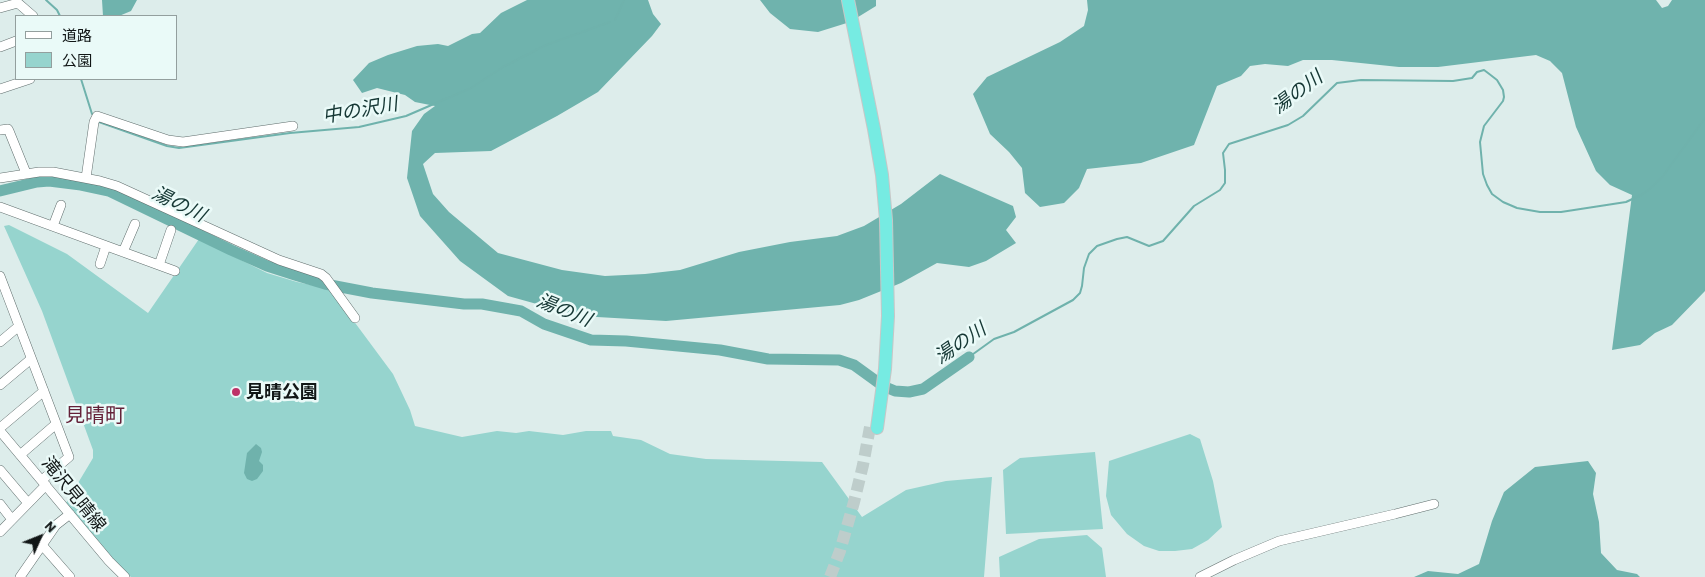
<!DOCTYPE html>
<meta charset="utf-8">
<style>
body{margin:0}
#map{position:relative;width:1705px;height:577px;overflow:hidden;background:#ddedeb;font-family:Barlow,"Noto Sans JP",sans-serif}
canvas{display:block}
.legend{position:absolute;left:15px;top:15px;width:162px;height:65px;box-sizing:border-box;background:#eafaf8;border:1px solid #939f9e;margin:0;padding:6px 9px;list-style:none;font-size:15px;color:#111616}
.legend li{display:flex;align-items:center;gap:10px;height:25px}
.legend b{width:25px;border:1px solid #939f9e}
.north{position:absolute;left:15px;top:512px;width:50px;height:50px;-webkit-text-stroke:4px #eafaf8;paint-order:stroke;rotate:46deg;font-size:14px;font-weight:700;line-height:20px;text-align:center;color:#111616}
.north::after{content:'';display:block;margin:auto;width:18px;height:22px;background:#111616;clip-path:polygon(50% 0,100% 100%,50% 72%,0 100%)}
</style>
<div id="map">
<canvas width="1705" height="577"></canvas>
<ul class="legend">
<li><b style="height:6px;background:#fff"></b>道路</li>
<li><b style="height:14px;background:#96d4ce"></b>公園</li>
</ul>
<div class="north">N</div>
</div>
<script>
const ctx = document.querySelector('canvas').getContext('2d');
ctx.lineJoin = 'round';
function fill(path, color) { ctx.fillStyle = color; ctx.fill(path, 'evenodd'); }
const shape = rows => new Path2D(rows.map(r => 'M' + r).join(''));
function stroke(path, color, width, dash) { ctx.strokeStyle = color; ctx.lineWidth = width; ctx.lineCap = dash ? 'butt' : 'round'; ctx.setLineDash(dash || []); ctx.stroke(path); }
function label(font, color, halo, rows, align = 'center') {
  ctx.font = font + ' Barlow,"Noto Sans JP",sans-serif'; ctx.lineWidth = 5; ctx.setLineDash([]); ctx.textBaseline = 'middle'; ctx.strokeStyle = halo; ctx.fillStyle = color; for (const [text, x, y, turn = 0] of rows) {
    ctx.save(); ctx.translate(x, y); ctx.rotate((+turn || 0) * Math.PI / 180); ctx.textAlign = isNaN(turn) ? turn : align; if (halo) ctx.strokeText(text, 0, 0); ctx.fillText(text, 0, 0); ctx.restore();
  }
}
const green = shape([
 [9,225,67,254,148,313,199,239,267,273,297,282,330,289,393,374,410,410,415,426,462,437,497,431,516,433,529,431,563,435,586,431,611,431,613,436,641,440,670,454,706,459,822,462,862,517,906,490,946,481,992,477,984,577,131,577,116,564,66,503,93,458,93,450,42,311,4,226],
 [1190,434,1200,439,1213,481,1222,527,1208,540,1192,549,1175,551,1159,551,1144,546,1127,534,1111,515,1106,496,1109,461],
 [1095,452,1103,529,1006,534,1003,470,1020,458],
 [1087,535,1102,548,1106,577,1000,577,999,557,1039,539]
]);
const forest = shape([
 [102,0,137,0,131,11,119,16,103,16],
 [527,0,648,0,653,14,661,24,652,36,598,92,557,116,491,151,435,153,423,164,433,194,449,212,498,253,562,270,605,276,645,274,680,270,739,252,790,242,837,236,864,226,901,204,940,174,1013,206,1016,217,1006,230,1016,243,986,261,969,267,937,263,901,283,859,300,840,305,666,321,580,316,508,296,460,261,420,216,407,178,412,131,424,114,435,106,415,102,405,95,377,88,362,93,353,80,369,63,388,55,417,46,438,44,448,46,472,34,480,33,501,13],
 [760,0,876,0,876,6,850,22,818,32,790,29,770,13],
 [1087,0,1656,0,1662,8,1668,6,1672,0,1705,0,1705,291,1672,325,1655,333,1640,345,1612,350,1632,195,1610,185,1596,171,1576,127,1562,73,1550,61,1536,55,1438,67,1399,67,1332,60,1303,60,1288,66,1265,64,1250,66,1241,76,1217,86,1194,145,1141,163,1087,169,1079,188,1064,203,1040,207,1025,193,1022,168,1009,152,990,134,973,94,987,77,1060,42,1084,26,1088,10],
 [1588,461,1596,473,1593,494,1599,522,1601,553,1617,570,1637,574,1640,577,1405,577,1414,577,1428,571,1458,574,1479,564,1492,521,1504,492,1535,467]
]);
const water = shape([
 [256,444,261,448,262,452,259,461,263,465,263,471,257,479,252,481,247,479,244,473,247,453]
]);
const stream = shape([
 [46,0,57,10,60,16],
 [615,20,624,0],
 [81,79,92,114],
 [99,122,167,146,179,148,290,133,359,127,406,116,471,88,503,67,546,45,610,22],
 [969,357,994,339,1014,332,1073,300,1080,293,1082,286,1084,268,1089,254,1097,246,1117,239,1127,237,1149,246,1163,241,1194,206,1220,190,1225,183,1225,170,1223,153,1229,144,1288,125,1303,116,1337,83,1361,80,1453,81,1472,78,1477,72,1484,70,1488,73,1497,80,1503,90,1504,97,1503,101,1484,126,1480,142,1483,174,1487,185,1492,194,1503,202,1517,208,1540,212,1561,212,1626,202,1641,195,1650,189,1663,176,1705,118]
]);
const river = shape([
 [0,191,37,182,49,181,81,185,109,191,231,250,267,266,295,275,325,284,372,293,464,304,482,304,521,311,544,324,591,340,626,341,720,350,768,359,839,360,854,365,883,386,895,391,909,392,923,389,969,357]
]);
const highwayTunnel = shape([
 [830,577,840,551,854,502,863,465,870,427]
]);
const minor = shape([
 [0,8,18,3,33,16],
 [0,47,16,41],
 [0,89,30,79],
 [0,130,8,129,9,131,26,173],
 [0,178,39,172,53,172,100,181,117,186,279,260,321,274,326,278,355,318],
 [86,178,94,122,97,116,168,140,183,142,293,126],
 [0,207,175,271],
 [53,226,61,205],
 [123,252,135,224],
 [100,264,106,246],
 [159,265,171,230],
 [0,276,69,457,42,480],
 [0,342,19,326],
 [0,385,31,359],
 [0,428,44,391],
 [0,431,109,561,125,577],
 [20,455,56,424],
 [0,470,28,503],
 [0,504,10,517],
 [0,532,46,485],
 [42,545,70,577],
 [20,577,56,525,70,514],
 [1200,577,1234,560,1279,541,1395,514,1434,504]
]);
const highway = shape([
 [848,0,874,129,882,175,886,220,888,316,885,369,877,428]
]);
const markers = [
 [236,392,5,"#be3268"]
];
const poiNames = [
 ["見晴公園",246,392]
];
const streetNames = [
 ["滝沢見晴線",74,494,51]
];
const waterNames = [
 ["湯の川",1297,92,-37],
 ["中の沢川",360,110,-10],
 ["湯の川",179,204,26],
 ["湯の川",564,310,22],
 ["湯の川",960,343,-34]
];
const quarterNames = [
 ["見晴町",95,415]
];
fill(green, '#96d4ce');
fill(forest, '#6fb3ad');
fill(water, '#6fb2ac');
stroke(stream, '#6fb2ac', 2);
stroke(river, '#6fb2ac', 11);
stroke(highwayTunnel, '#becdcb', 12, [12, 6]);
stroke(minor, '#606e6d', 10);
stroke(highway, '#c6c7c7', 14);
stroke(minor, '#fff', 9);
stroke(highway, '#76ebe2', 12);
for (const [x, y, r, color] of markers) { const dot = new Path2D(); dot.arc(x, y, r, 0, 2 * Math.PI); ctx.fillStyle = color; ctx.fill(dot); stroke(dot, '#eafaf8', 2); }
label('bold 18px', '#111616', '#eafaf8', poiNames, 'left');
label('18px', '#111616', '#eafaf8', streetNames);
label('italic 19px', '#153734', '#eafaf8', waterNames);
label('20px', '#642138', '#eafaf8', quarterNames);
</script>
